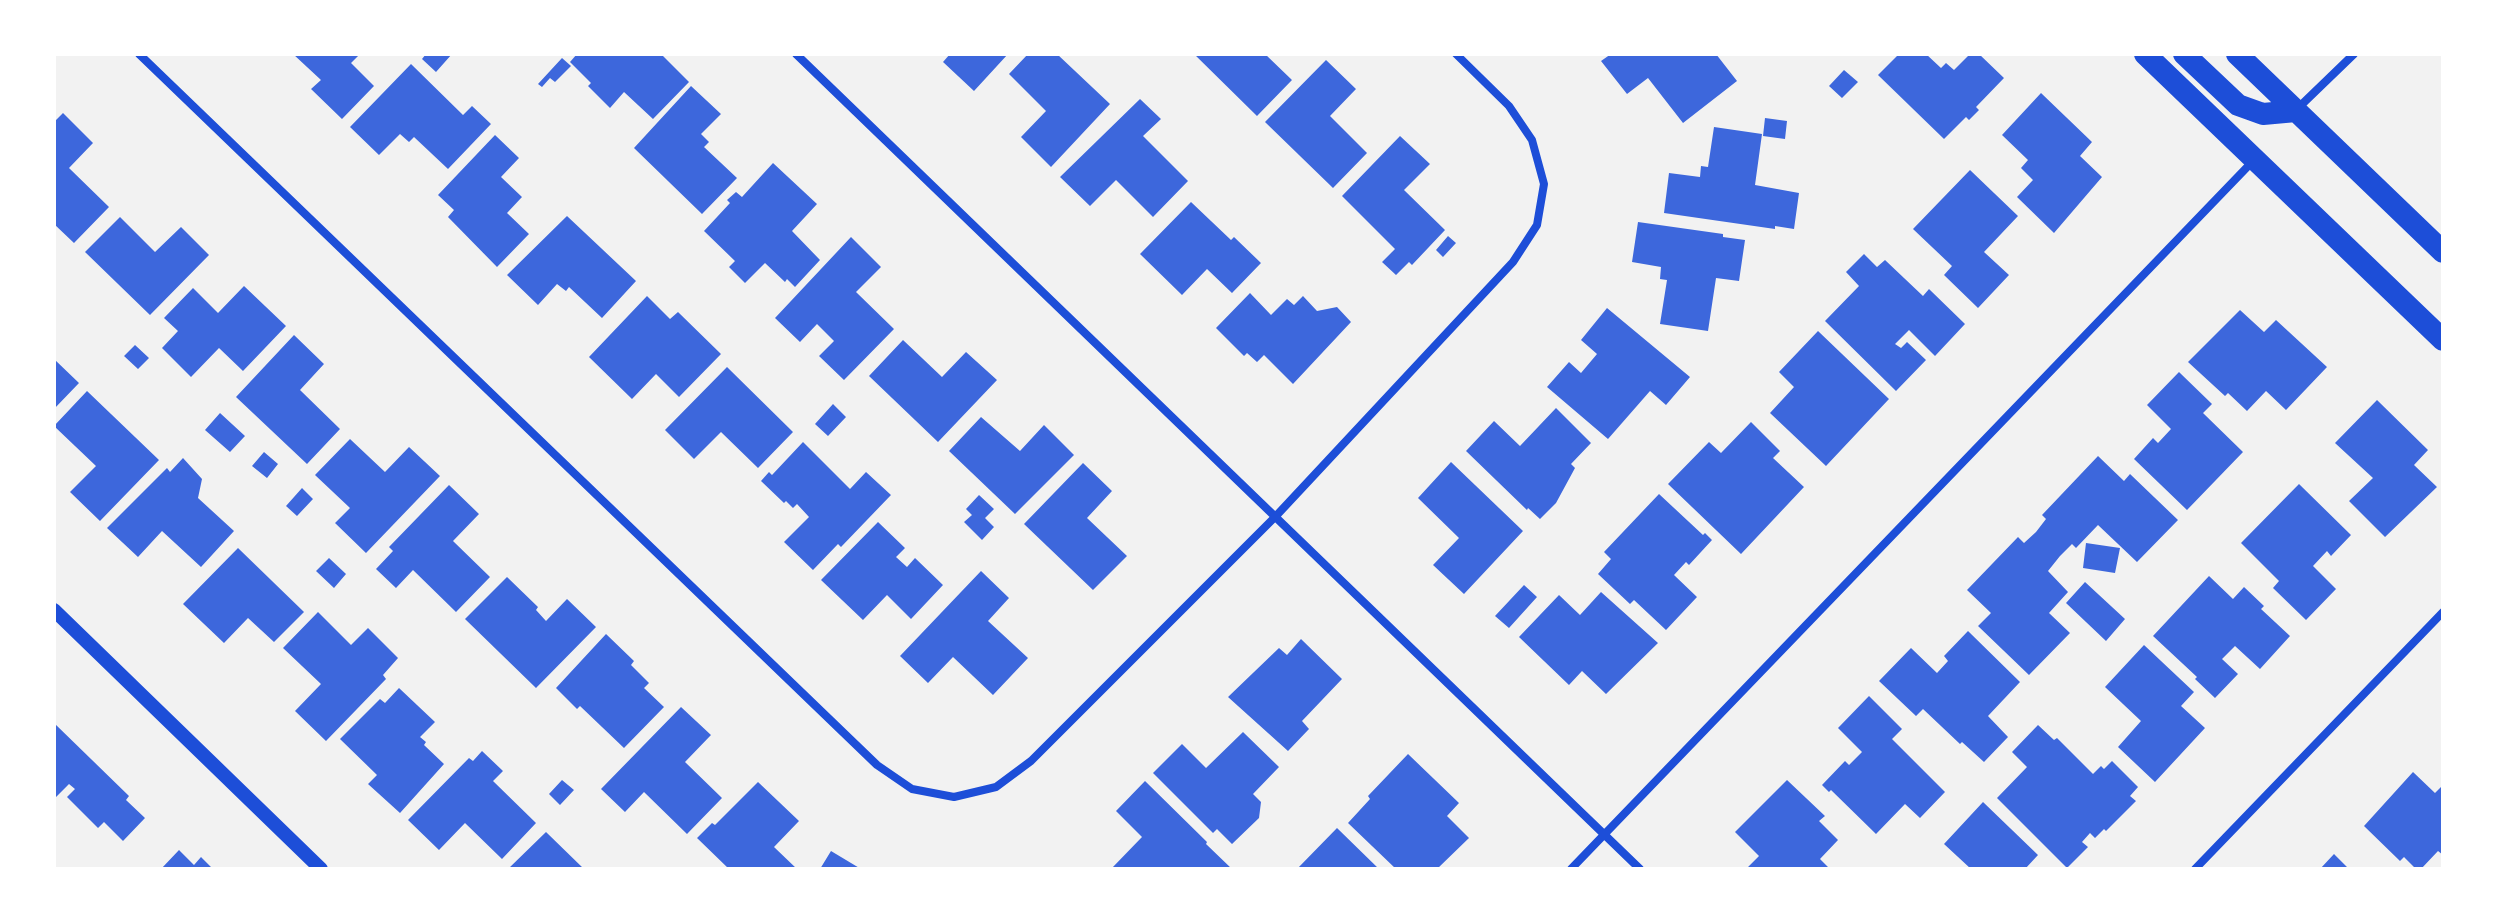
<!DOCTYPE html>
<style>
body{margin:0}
#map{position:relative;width:2497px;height:923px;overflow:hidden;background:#f2f2f2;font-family:"PT Sans Narrow",sans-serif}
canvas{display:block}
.frame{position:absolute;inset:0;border:56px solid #fff;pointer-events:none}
</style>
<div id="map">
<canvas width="2497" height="923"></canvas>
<div class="frame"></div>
</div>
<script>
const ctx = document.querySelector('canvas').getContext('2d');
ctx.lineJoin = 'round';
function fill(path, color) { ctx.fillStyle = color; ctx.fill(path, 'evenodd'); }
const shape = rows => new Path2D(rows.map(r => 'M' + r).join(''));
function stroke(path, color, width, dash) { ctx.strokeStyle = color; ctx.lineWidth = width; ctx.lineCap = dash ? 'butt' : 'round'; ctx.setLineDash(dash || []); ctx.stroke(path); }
const building = shape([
 [293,54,360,54,351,63,374,86,342,119,311,89,321,80],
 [426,54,452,54,436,72,422,59],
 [577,54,661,54,689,82,653,119,624,92,610,108,588,86,591,83,570,62],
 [950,54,1008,54,974,91,943,62],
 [1028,54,1057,54,1110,104,1051,167,1021,137,1046,111,1009,74],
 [1194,54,1265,54,1292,80,1257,116],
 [1611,54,1716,54,1737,81,1683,123,1648,78,1627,94,1601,61],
 [1899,54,1926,54,1941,68,1946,63,1954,70,1970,54,1979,54,2004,78,1976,107,1979,110,1969,120,1966,117,1944,139,1878,75],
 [562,58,571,66,555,82,550,78,542,87,538,84],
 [1326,60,1356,89,1330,116,1367,153,1333,188,1265,122],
 [411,64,463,115,472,106,491,124,448,169,414,137,409,142,400,134,379,155,350,127],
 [1844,70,1858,82,1842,98,1829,86],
 [691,86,721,114,701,134,709,142,704,147,737,178,702,214,634,148],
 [2041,93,2092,142,2080,156,2102,177,2054,233,2017,197,2033,180,2021,168,2028,160,2002,135],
 [1140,99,1161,119,1143,136,1188,181,1153,217,1116,180,1090,206,1060,177],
 [63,113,93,143,69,168,109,207,74,243,54,224,54,122],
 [1765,118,1787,121,1785,139,1763,136],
 [1714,127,1762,134,1755,185,1799,193,1794,229,1775,226,1775,229,1664,213,1669,173,1700,177,1701,166,1708,167],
 [495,135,519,158,501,177,522,197,507,213,529,234,497,267,448,217,454,210,438,195],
 [1400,136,1430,164,1404,190,1445,230,1412,265,1409,262,1396,275,1382,262,1395,249,1342,196],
 [773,163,817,204,792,231,820,260,795,287,787,279,785,282,765,263,745,283,729,267,735,261,704,231,730,203,727,200,736,192,742,197],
 [1970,170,2018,216,1984,252,2009,275,1978,308,1944,275,1952,266,1913,229],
 [1191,202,1231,240,1234,237,1261,263,1232,293,1207,269,1182,295,1140,254],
 [567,216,636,281,602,318,569,287,566,291,557,284,538,305,507,275],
 [120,217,155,252,181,227,209,255,150,315,85,252],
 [1638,222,1723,234,1723,237,1745,240,1739,281,1716,278,1708,331,1660,324,1667,280,1660,279,1661,267,1632,262],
 [1448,236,1456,243,1443,257,1436,250],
 [851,237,881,267,856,292,894,329,844,380,819,356,834,341,817,324,800,342,775,318],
 [1864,254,1877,267,1885,260,1923,296,1929,289,1965,324,1935,356,1909,330,1895,344,1901,348,1907,342,1926,360,1896,391,1825,321,1859,286,1846,272],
 [244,286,286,326,243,371,219,348,191,377,162,348,178,331,164,318,193,288,218,313],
 [1250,293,1271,315,1287,299,1294,305,1303,296,1317,311,1337,307,1351,322,1293,384,1264,355,1257,362,1247,353,1244,356,1216,328],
 [647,296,670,319,678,312,721,354,679,397,656,374,632,399,589,357],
 [1607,308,1690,377,1666,405,1650,391,1608,439,1547,387,1569,362,1581,373,1597,354,1581,340],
 [2240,310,2264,332,2276,320,2327,367,2286,410,2266,391,2247,411,2228,393,2225,396,2188,362],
 [1818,331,1889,399,1826,466,1770,413,1794,387,1779,372],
 [294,335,324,364,300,390,340,429,307,464,236,397],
 [903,340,942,377,966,352,997,380,938,442,869,376],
 [135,345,149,358,138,369,124,356],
 [54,359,79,383,54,409],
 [727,367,793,432,758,468,721,432,694,459,665,430],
 [2179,372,2212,404,2203,413,2243,452,2187,510,2134,459,2153,438,2158,443,2171,429,2147,405],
 [87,391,159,460,100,521,70,492,96,466,54,426],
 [2377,400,2428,450,2414,465,2437,487,2385,537,2349,501,2373,478,2335,443],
 [833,404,846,417,828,436,815,424],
 [1556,408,1591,443,1571,464,1575,468,1556,503,1540,519,1528,508,1527,510,1466,451,1494,421,1520,446],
 [220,413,245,436,230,452,205,430],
 [981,417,1020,451,1044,425,1074,455,1015,514,949,451],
 [1751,422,1780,451,1773,458,1804,487,1741,554,1668,484,1709,442,1721,453],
 [350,439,385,472,409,447,440,476,366,553,335,523,350,508,315,475],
 [803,442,850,489,866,472,891,495,841,547,838,544,813,570,784,542,809,517,797,504,793,508,786,501,784,503,761,481,769,472,772,475],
 [264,452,278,464,267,478,252,466],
 [2098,456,2124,481,2130,474,2178,520,2137,562,2098,525,2076,548,2072,544,2060,556,2048,571,2068,592,2049,613,2070,633,2029,675,1978,626,1991,613,1967,590,2018,537,2024,543,2036,532,2046,519,2042,515],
 [183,458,202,479,198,498,234,531,201,567,162,531,138,557,107,528,167,468,170,472],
 [1451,462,1523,531,1464,594,1433,565,1459,538,1418,498],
 [1083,463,1112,491,1087,518,1127,556,1093,590,1024,524],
 [2299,484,2351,535,2331,556,2327,551,2313,566,2336,589,2306,620,2273,588,2279,581,2241,543],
 [449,485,479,514,453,541,490,577,456,612,413,570,396,588,376,569,393,551,389,547],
 [302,488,313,499,297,516,286,506],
 [1659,494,1703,535,1705,533,1712,540,1689,565,1686,562,1674,575,1697,597,1666,630,1634,600,1630,604,1598,574,1611,559,1604,552],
 [979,495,994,509,985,518,994,527,982,540,964,522,972,515,966,509],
 [878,522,905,548,896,557,907,567,915,558,943,585,911,619,887,595,863,620,821,580],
 [2086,543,2120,548,2115,573,2083,568],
 [238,548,304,612,274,642,248,618,224,643,183,604],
 [329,558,346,574,334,588,316,571],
 [981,571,1009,598,988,621,1028,658,993,695,953,657,928,683,900,656],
 [2209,576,2233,599,2244,587,2264,606,2261,609,2290,636,2260,669,2235,646,2222,659,2238,674,2215,698,2195,679,2197,677,2153,636],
 [507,577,538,607,536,610,546,621,567,599,596,627,536,688,465,619],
 [2085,582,2125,619,2106,641,2066,603],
 [1524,585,1537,597,1509,628,1495,616],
 [1601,592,1658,643,1606,694,1582,671,1569,685,1519,637,1559,595,1580,615],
 [318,612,351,645,368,628,398,658,383,675,386,679,326,741,295,711,321,684,283,648],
 [1968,631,2020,682,1988,716,2008,737,1984,762,1962,742,1960,744,1923,709,1916,716,1879,681,1911,648,1937,673,1948,661,1944,656],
 [606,634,634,661,631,665,649,683,644,688,664,707,624,748,580,706,577,709,556,688],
 [1301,639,1342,679,1302,721,1309,729,1288,751,1228,697,1279,648,1287,655],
 [2144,645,2194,692,2181,706,2205,728,2155,782,2118,747,2141,721,2105,687],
 [399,688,435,722,420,737,426,742,424,745,444,764,400,813,368,784,377,775,340,739,380,699,385,703],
 [1869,696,1902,729,1892,739,1945,792,1920,818,1905,804,1876,834,1831,790,1829,792,1822,785,1845,761,1849,765,1862,752,1838,728],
 [681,707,711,735,685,762,722,798,687,834,644,792,625,812,601,789],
 [54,723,129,796,126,800,145,818,123,841,104,822,98,828,67,797,75,789,69,784,54,799],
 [2038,725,2054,740,2057,738,2093,774,2101,766,2104,769,2112,761,2138,787,2130,796,2136,801,2106,831,2104,829,2095,838,2090,833,2082,842,2088,847,2067,868,1997,798,2027,767,2012,752],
 [1243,732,1279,767,1253,794,1261,802,1259,818,1232,844,1217,829,1213,833,1153,773,1182,744,1206,768],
 [482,751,503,771,493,781,536,823,502,859,465,823,439,850,408,820,469,758,473,761],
 [1408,754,1459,803,1447,816,1469,838,1437,869,1396,869,1348,823,1370,799,1368,796],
 [2413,772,2435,793,2443,785,2443,855,2438,851,2421,869,2416,869,2404,857,2400,861,2364,826],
 [562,780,574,790,560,805,549,794],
 [1787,780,1825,816,1819,821,1838,840,1820,859,1830,869,1746,869,1759,856,1735,832],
 [1145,781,1207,842,1206,844,1232,869,1111,869,1142,837,1116,811],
 [758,782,799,821,774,847,797,869,729,869,697,838,712,823,715,825],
 [1983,802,2038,855,2025,869,1971,869,1944,844],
 [1337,828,1379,869,1297,869],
 [546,832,584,869,508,869],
 [179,850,194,865,201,857,213,869,161,869],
 [831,851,861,869,820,869],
 [2334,854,2349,869,2320,869]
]);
const minor = shape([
 [139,54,877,765,912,789,954,797,996,787,1031,761,1276,516,1513,262,1537,225,1544,184,1532,140,1509,106,1456,54],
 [796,54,1640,869],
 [2296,110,2354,54],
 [1571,869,2253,161],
 [2195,869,2443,612]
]);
const tertiary = shape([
 [54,610,321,869]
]);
const trunk = shape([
 [2145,54,2443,340],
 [2184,54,2238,105,2263,114,2296,111],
 [2237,54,2443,252]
]);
fill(building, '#3d67dc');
stroke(minor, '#1d4ed8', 8);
stroke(tertiary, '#1d4ed8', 14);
stroke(trunk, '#1d4ed8', 22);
</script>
